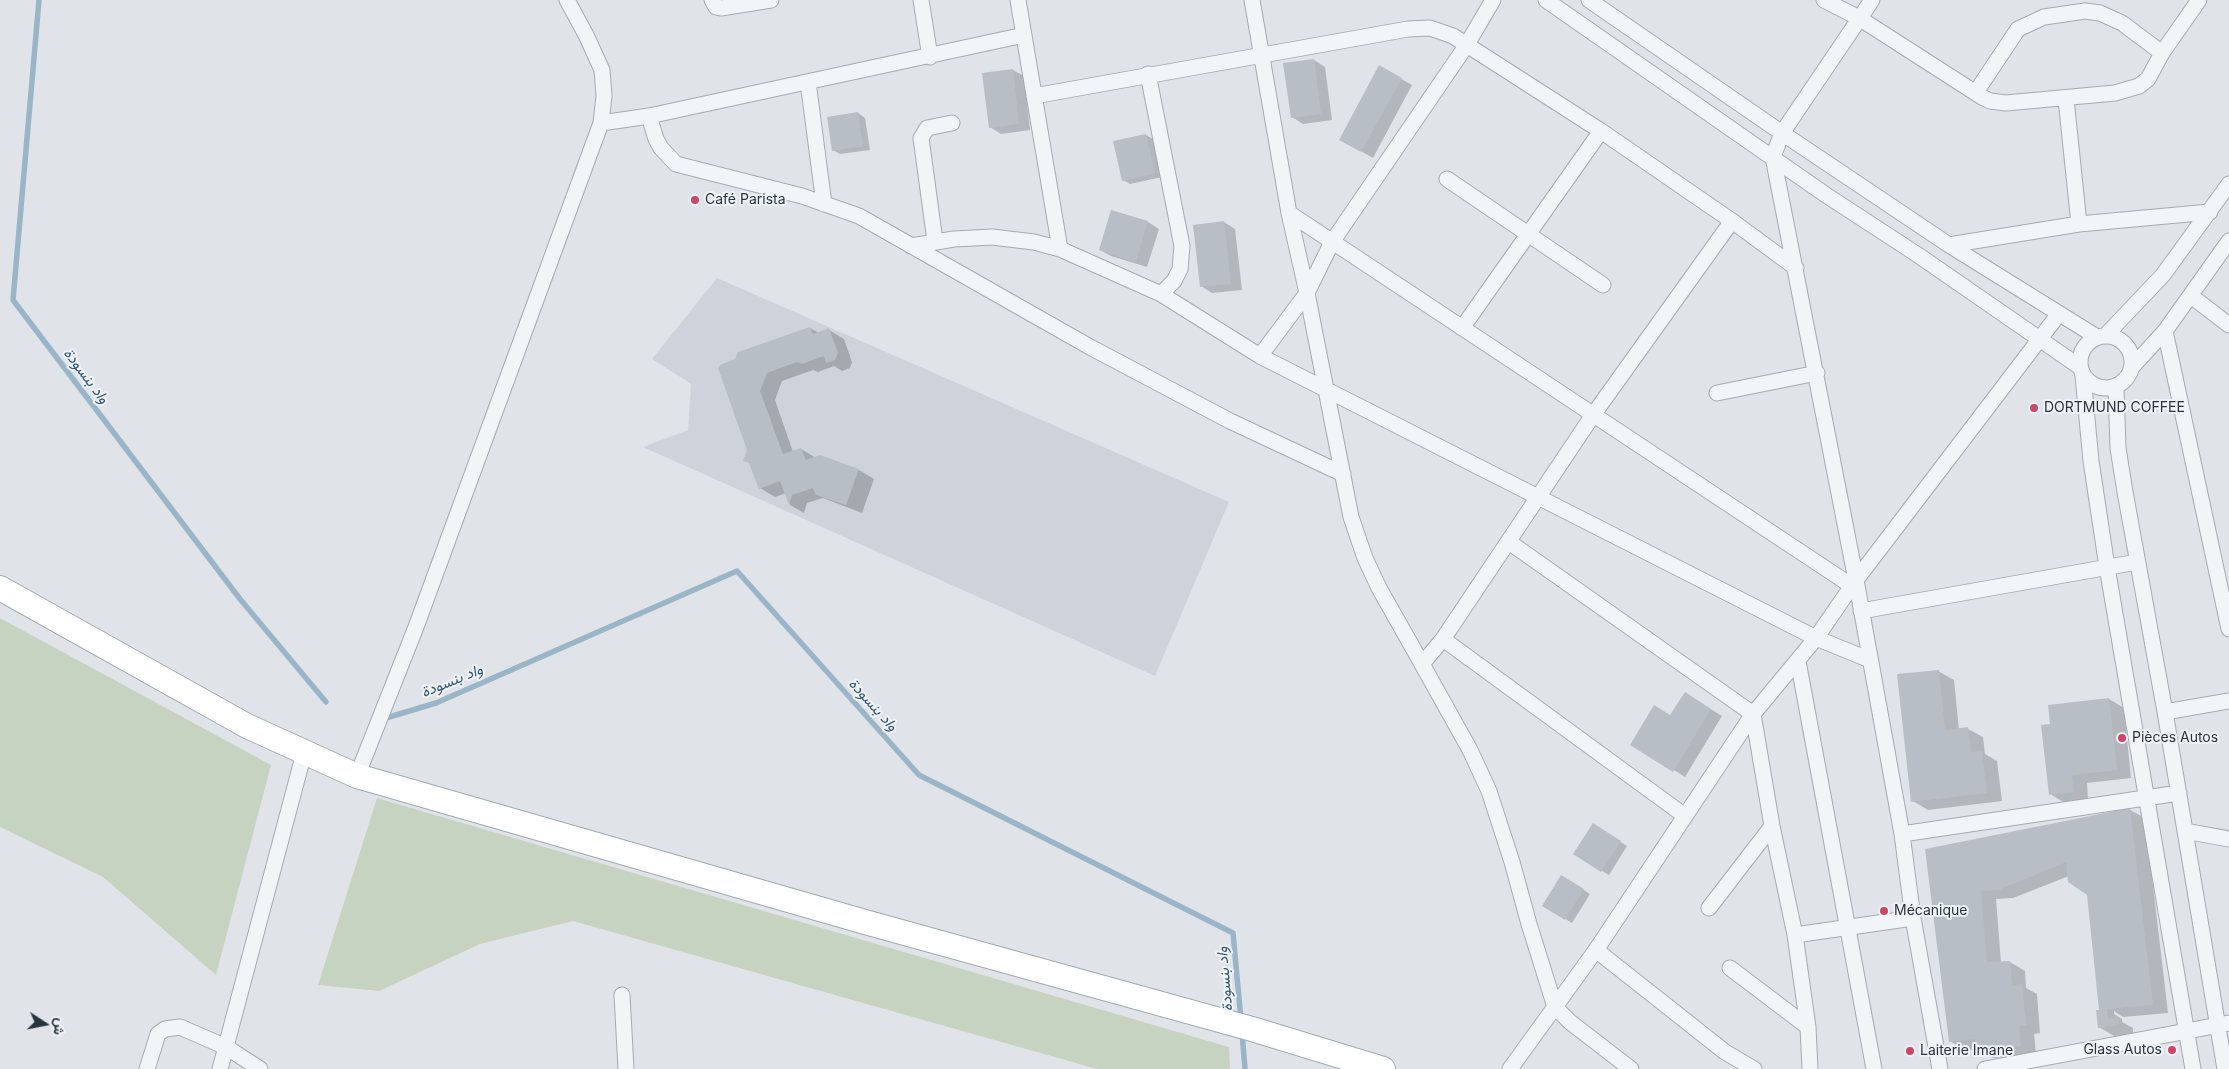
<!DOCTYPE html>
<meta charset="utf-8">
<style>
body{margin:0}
#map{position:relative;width:2229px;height:1069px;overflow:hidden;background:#e0e4e9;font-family:Inter,Vazirmatn,sans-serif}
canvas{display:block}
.north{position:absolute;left:20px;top:999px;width:50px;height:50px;-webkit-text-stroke:4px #eff3f6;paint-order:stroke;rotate:101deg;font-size:14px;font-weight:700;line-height:20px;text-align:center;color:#293340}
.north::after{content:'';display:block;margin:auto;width:18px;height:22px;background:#293340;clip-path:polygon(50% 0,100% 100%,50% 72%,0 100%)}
</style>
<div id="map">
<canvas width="2229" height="1069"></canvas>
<div class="north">ش</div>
</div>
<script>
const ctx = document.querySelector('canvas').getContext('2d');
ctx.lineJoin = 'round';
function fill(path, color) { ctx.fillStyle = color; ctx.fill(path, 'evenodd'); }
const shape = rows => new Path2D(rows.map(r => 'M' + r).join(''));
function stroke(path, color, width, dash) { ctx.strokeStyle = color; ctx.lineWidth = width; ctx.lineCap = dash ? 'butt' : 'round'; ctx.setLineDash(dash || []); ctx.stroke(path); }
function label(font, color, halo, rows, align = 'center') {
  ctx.font = font + ' Inter,Vazirmatn,sans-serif'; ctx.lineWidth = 4; ctx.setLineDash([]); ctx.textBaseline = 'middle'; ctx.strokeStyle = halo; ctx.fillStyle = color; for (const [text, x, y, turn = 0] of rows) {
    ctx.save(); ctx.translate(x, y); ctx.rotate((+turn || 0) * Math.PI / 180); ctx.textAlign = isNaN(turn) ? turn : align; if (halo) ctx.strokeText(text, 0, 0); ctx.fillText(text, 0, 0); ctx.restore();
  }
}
const built = shape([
 [717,278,1229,502,1155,676,643,447,688,430,691,384,652,359]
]);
const green = shape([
 [0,618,271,765,216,975,103,877,0,827],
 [377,798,1229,1047,1230,1069,1097,1069,573,921,480,944,379,991,318,985]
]);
const shadow = shape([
 [1314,60,1325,67,1332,120,1303,124,1292,117],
 [1380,67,1412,85,1373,158,1352,146],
 [1013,70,1024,76,1030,130,1001,134,990,127],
 [858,113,865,118,870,150,840,154,833,150],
 [1146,135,1153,139,1162,177,1130,184,1123,180],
 [1112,211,1148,222,1159,229,1147,267,1111,256,1100,250],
 [1224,222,1235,229,1242,290,1212,293,1201,286],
 [810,328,819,333,829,330,844,339,852,362,850,368,842,371,834,366,818,372,813,370,782,381,775,400,793,452,801,449,816,458,820,456,859,470,874,479,862,513,823,498,807,503,804,513,790,505,786,493,775,497,760,488,749,450,720,368],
 [1938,671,1954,680,1959,730,1968,729,1983,737,1985,754,1997,761,2002,801,1928,810,1913,801],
 [2109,699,2124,708,2131,778,2087,783,2088,800,2065,803,2050,794,2051,725],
 [1696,700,1722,716,1685,777,1674,770],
 [2130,810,2145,818,2168,1013,2123,1017,2114,1011,2114,1014,2122,1019,2122,1022,2133,1028,2133,1034,2114,1036,2099,1027,2101,1011,2089,894,2069,876,2013,898,1996,899,2001,963,2010,962,2025,971,2026,988,2037,994,2040,1033,2034,1034,2036,1054,1993,1058,1977,1049,1965,1050,1950,1041,1927,850],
 [1600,829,1627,846,1609,875,1574,854],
 [1561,876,1590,894,1572,923,1543,905]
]);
const stream = shape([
 [39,0,13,300,240,599,326,702],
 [386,718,436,703,737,571,919,775,1233,933,1241,1020],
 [1242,1032,1245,1069]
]);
const building = shape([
 [1314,59,1321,114,1291,118,1283,63],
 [1379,65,1402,78,1361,152,1339,140],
 [1013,69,1019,124,989,128,982,73],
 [858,112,863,146,832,151,827,117],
 [1146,134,1155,173,1122,181,1113,141],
 [1111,210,1148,221,1136,262,1099,250],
 [1224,221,1231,284,1200,287,1193,225],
 [810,327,813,334,829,328,838,353,835,360,826,363,824,356,802,364,797,362,767,373,760,391,783,454,801,448,806,460,820,455,859,469,846,505,816,495,813,488,792,495,789,505,780,481,759,489,749,463,743,461,747,450,718,368,720,365,735,359,738,352],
 [1939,670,1945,730,1968,727,1971,752,1982,751,1987,793,1911,802,1897,674],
 [1685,692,1711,709,1673,772,1630,745,1654,705,1670,715],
 [2109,698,2117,770,2072,775,2074,792,2049,795,2041,725,2050,724,2048,705],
 [2130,808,2153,1005,2107,1009,2108,1019,2118,1018,2119,1025,2098,1028,2096,1010,2099,1010,2087,895,2068,882,2066,862,1998,890,1981,891,1987,962,2010,961,2012,985,2022,984,2026,1025,2019,1026,2021,1046,1976,1050,1975,1039,1949,1042,1925,849],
 [1593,823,1621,841,1601,872,1573,854],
 [1561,875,1584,889,1565,920,1542,906]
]);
const minor = shape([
 [712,0,716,7,721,8,771,0],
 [921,0,930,57],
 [1018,0,1060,249],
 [1252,0,1289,213,1307,293,1351,517,1365,558,1379,588,1422,664],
 [1546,0,1826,195,1918,255,2080,367],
 [1589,0,1782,133,1949,245,2097,337],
 [1824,0,1859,18,1982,97,1990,101,2006,103,2115,93,2139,86,2148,79,2162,53,2199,0],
 [1872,0,1782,133,1773,157,1856,580,1902,834,1913,918,1940,1069],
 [1148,74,1182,246,1180,269,1174,281,1161,294],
 [808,82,824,204],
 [1976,92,2018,29,2044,17,2085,11,2100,13,2122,23,2162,53],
 [1034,96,1408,29,1430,28,1453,36,1601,131,1732,221,1796,268],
 [2066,99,2079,224],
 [649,116,656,139,661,148,676,164,802,196,859,216,1090,347,1230,421,1343,474],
 [601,123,649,116,1024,35],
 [1447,179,1603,285],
 [1289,213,1852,586],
 [935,241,921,138,927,128,952,123],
 [1949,245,2079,224,2210,212],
 [911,246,954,239,992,237,1034,242,1060,249,1161,294,1260,356,1816,638,1870,660],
 [2191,296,2229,325],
 [1462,328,1601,131],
 [2165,331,2229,629],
 [2106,335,2163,275,2229,184],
 '2080 362a26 26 0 1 1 52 0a26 26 0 1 1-52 0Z',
 [1260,356,1307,293,1332,242,1466,46,1493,0],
 [2133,366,2165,331,2229,241],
 [2083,376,2091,461,2107,567,2193,1069],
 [2116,387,2118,448,2125,492,2165,712,2225,1069],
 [1717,393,1817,373],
 [1509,542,1753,714,1772,826,1795,935,1808,1027,1810,1069],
 [1861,611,2137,562],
 [1443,639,1685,816],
 [1798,661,1874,1069],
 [2165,712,2229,701],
 [357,776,416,627,601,123,604,96,602,70,586,35,567,0],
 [2185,831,2229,839],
 [1902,834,2179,793],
 [1709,908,1772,826],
 [1795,935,1913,918],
 [1596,950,1725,1052,1754,1069],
 [1730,968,1808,1027],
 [622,995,626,1069],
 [147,1069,158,1034,165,1029,180,1027,226,1047,260,1069],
 [220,1069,304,753],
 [1510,1069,1596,950,1753,714,1816,638,1856,580,2058,315],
 [1631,1069,1570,1022,1555,1007,1529,924,1512,862,1489,791,1470,750,1422,664,1443,639,1593,415,1732,221],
 [1985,1069,2229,1023]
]);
const primary = shape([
 [0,588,247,726,357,776,865,922,1252,1029,1383,1069]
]);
const markers = [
 [695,200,5,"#cd4667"],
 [2034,408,5,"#cd4667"],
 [2122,738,5,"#cd4667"],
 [1884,911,5,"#cd4667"],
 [2172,1050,5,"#cd4667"],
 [1910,1051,5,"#cd4667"]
];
const poiNames = [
 ["Café Parista",705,200],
 ["DORTMUND COFFEE",2044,408],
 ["Pièces Autos",2132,738],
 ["Mécanique",1894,911],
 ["Glass Autos",2162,1050,"right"],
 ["Laiterie Imane",1920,1051]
];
const waterNames = [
 ["واد بنسودة",86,376,53],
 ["واد بنسودة",452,681,-22],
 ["واد بنسودة",873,705,48],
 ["واد بنسودة",1225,979,-95]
];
fill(built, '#ced3db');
fill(green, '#c7d3c1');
fill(shadow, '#0003');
stroke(stream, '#9bb5c8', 5.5);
fill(building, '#b7bec5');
stroke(minor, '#a5abb3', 17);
stroke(primary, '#9faab4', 26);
stroke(minor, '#f2f5f7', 15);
stroke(primary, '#fff', 24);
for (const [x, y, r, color] of markers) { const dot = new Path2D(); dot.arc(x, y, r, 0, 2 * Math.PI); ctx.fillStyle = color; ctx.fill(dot); stroke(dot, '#eff3f6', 2); }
label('14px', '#293340', '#eff3f6', poiNames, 'left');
label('italic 15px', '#335673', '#eff3f6', waterNames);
</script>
